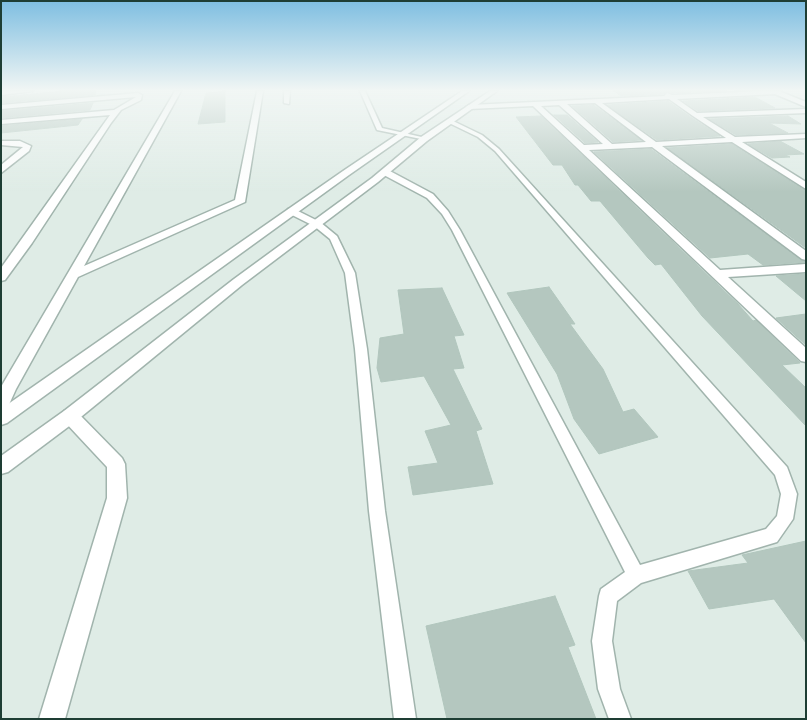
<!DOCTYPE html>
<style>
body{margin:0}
#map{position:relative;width:807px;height:720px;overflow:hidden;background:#dfece6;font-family:"Exo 2",sans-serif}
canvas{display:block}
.frame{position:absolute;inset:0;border:2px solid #1e3e34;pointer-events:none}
</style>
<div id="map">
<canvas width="807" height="720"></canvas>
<div class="frame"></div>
</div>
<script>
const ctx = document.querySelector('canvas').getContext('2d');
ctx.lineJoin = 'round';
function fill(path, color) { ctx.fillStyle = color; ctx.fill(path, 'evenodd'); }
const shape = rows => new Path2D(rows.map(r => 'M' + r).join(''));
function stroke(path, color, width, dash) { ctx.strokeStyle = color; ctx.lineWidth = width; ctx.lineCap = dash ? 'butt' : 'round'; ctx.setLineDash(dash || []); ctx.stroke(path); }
const building = shape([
 [62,91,96,91,95,95,1,103,1,97,62,91],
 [225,91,225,122,198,124,206,93,225,91],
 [614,91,727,91,672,93,668,91,663,94,621,96,614,91],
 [755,97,775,108,698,111,683,101,755,97],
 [668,101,692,118,720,136,657,140,607,105,668,101],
 [93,103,90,110,1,118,1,111,93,103],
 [594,105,641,140,613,142,572,106,594,105],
 [554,115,567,115,598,142,585,143,554,115],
 [541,116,738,304,753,321,756,320,800,363,782,365,806,388,806,426,702,316,661,264,655,265,648,258,600,201,591,201,578,185,575,185,562,165,553,165,516,117,541,116],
 [788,116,801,124,769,123,788,133,736,135,709,119,788,116],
 [82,119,78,125,1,133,1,126,82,119],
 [780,141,804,154,785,155,790,157,772,158,748,144,780,141],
 [732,144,806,191,806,248,667,148,732,144],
 [651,149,801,260,806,262,763,265,748,254,710,258,594,152,651,149],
 [806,274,806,301,776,276,806,274],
 [549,287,575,324,570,324,603,369,623,412,634,409,658,437,599,454,574,419,557,374,507,293,549,287],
 [442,288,464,335,454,336,464,368,453,369,482,429,476,431,493,484,413,495,408,467,438,463,425,431,451,425,424,376,381,382,377,368,380,338,404,334,398,290,442,288],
 [806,314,806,345,776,318,806,314],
 [806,541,806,643,774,599,709,609,688,571,748,563,742,555,806,541],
 [555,596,575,645,568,647,596,719,447,719,426,626,555,596]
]);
const service = shape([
 [284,91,290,91,289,104,284,103,284,91],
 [360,91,365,91,382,128,426,138,426,140,377,130,360,91],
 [447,120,451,120,482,135,499,149,787,467,797,494,793,519,777,542,641,583,617,601,612,641,620,689,631,719,609,719,598,689,592,641,599,596,601,589,625,572,452,230,442,214,427,198,382,174,382,170,388,170,433,194,448,211,460,230,640,565,766,529,777,516,781,494,775,475,495,151,478,137,447,122,447,120],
 [288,209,294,209,320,222,337,236,355,273,367,349,385,511,416,719,394,719,369,511,355,349,345,273,330,239,314,226,288,213,288,209]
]);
const minor = shape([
 [1,91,33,91,1,95,1,91],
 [175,91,181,91,84,266,235,200,257,91,263,91,245,202,78,277,16,389,7,409,1,411,1,387,175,91],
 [763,91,779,91,806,102,806,107,775,94,677,99,697,113,806,109,806,113,703,117,735,137,806,134,806,138,742,142,806,182,806,189,732,142,662,146,806,251,806,260,802,259,652,147,589,150,720,270,806,264,806,272,728,277,806,348,806,362,801,361,533,106,469,109,466,107,469,105,664,96,667,93,672,95,763,91],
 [669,99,693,116,726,138,656,142,602,103,669,99],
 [595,103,646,142,612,144,567,104,595,103],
 [559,105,603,144,584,145,541,106,559,105],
 [138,93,142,95,141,100,121,110,111,123,32,243,5,280,1,281,1,268,110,115,1,124,1,120,114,110,136,97,1,109,1,105,138,93],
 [1,141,20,141,31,146,29,151,1,173,1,165,23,147,1,145,1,141],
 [70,409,76,411,122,458,125,464,127,498,65,719,39,719,107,498,107,467,64,421,62,416,64,411,70,409]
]);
const tertiary = shape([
 [462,91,469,91,349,175,7,423,1,425,1,409,343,171,462,91],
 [490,91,497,91,427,141,378,182,242,285,76,421,8,472,1,474,1,456,64,411,234,279,372,178,421,137,490,91]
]);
fill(building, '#b4c7bf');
stroke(building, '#b1c6bd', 1);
stroke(service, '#a1b4ad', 3);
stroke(minor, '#a1b4ad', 3);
stroke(tertiary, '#a1b4ad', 3);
fill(service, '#fff');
fill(minor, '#fff');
fill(tertiary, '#fff');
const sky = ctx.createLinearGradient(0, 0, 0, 192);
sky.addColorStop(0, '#7ebee1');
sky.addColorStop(0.47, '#f1f6f4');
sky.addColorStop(1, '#f1f6f400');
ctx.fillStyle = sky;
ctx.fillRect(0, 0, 807, 192);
</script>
